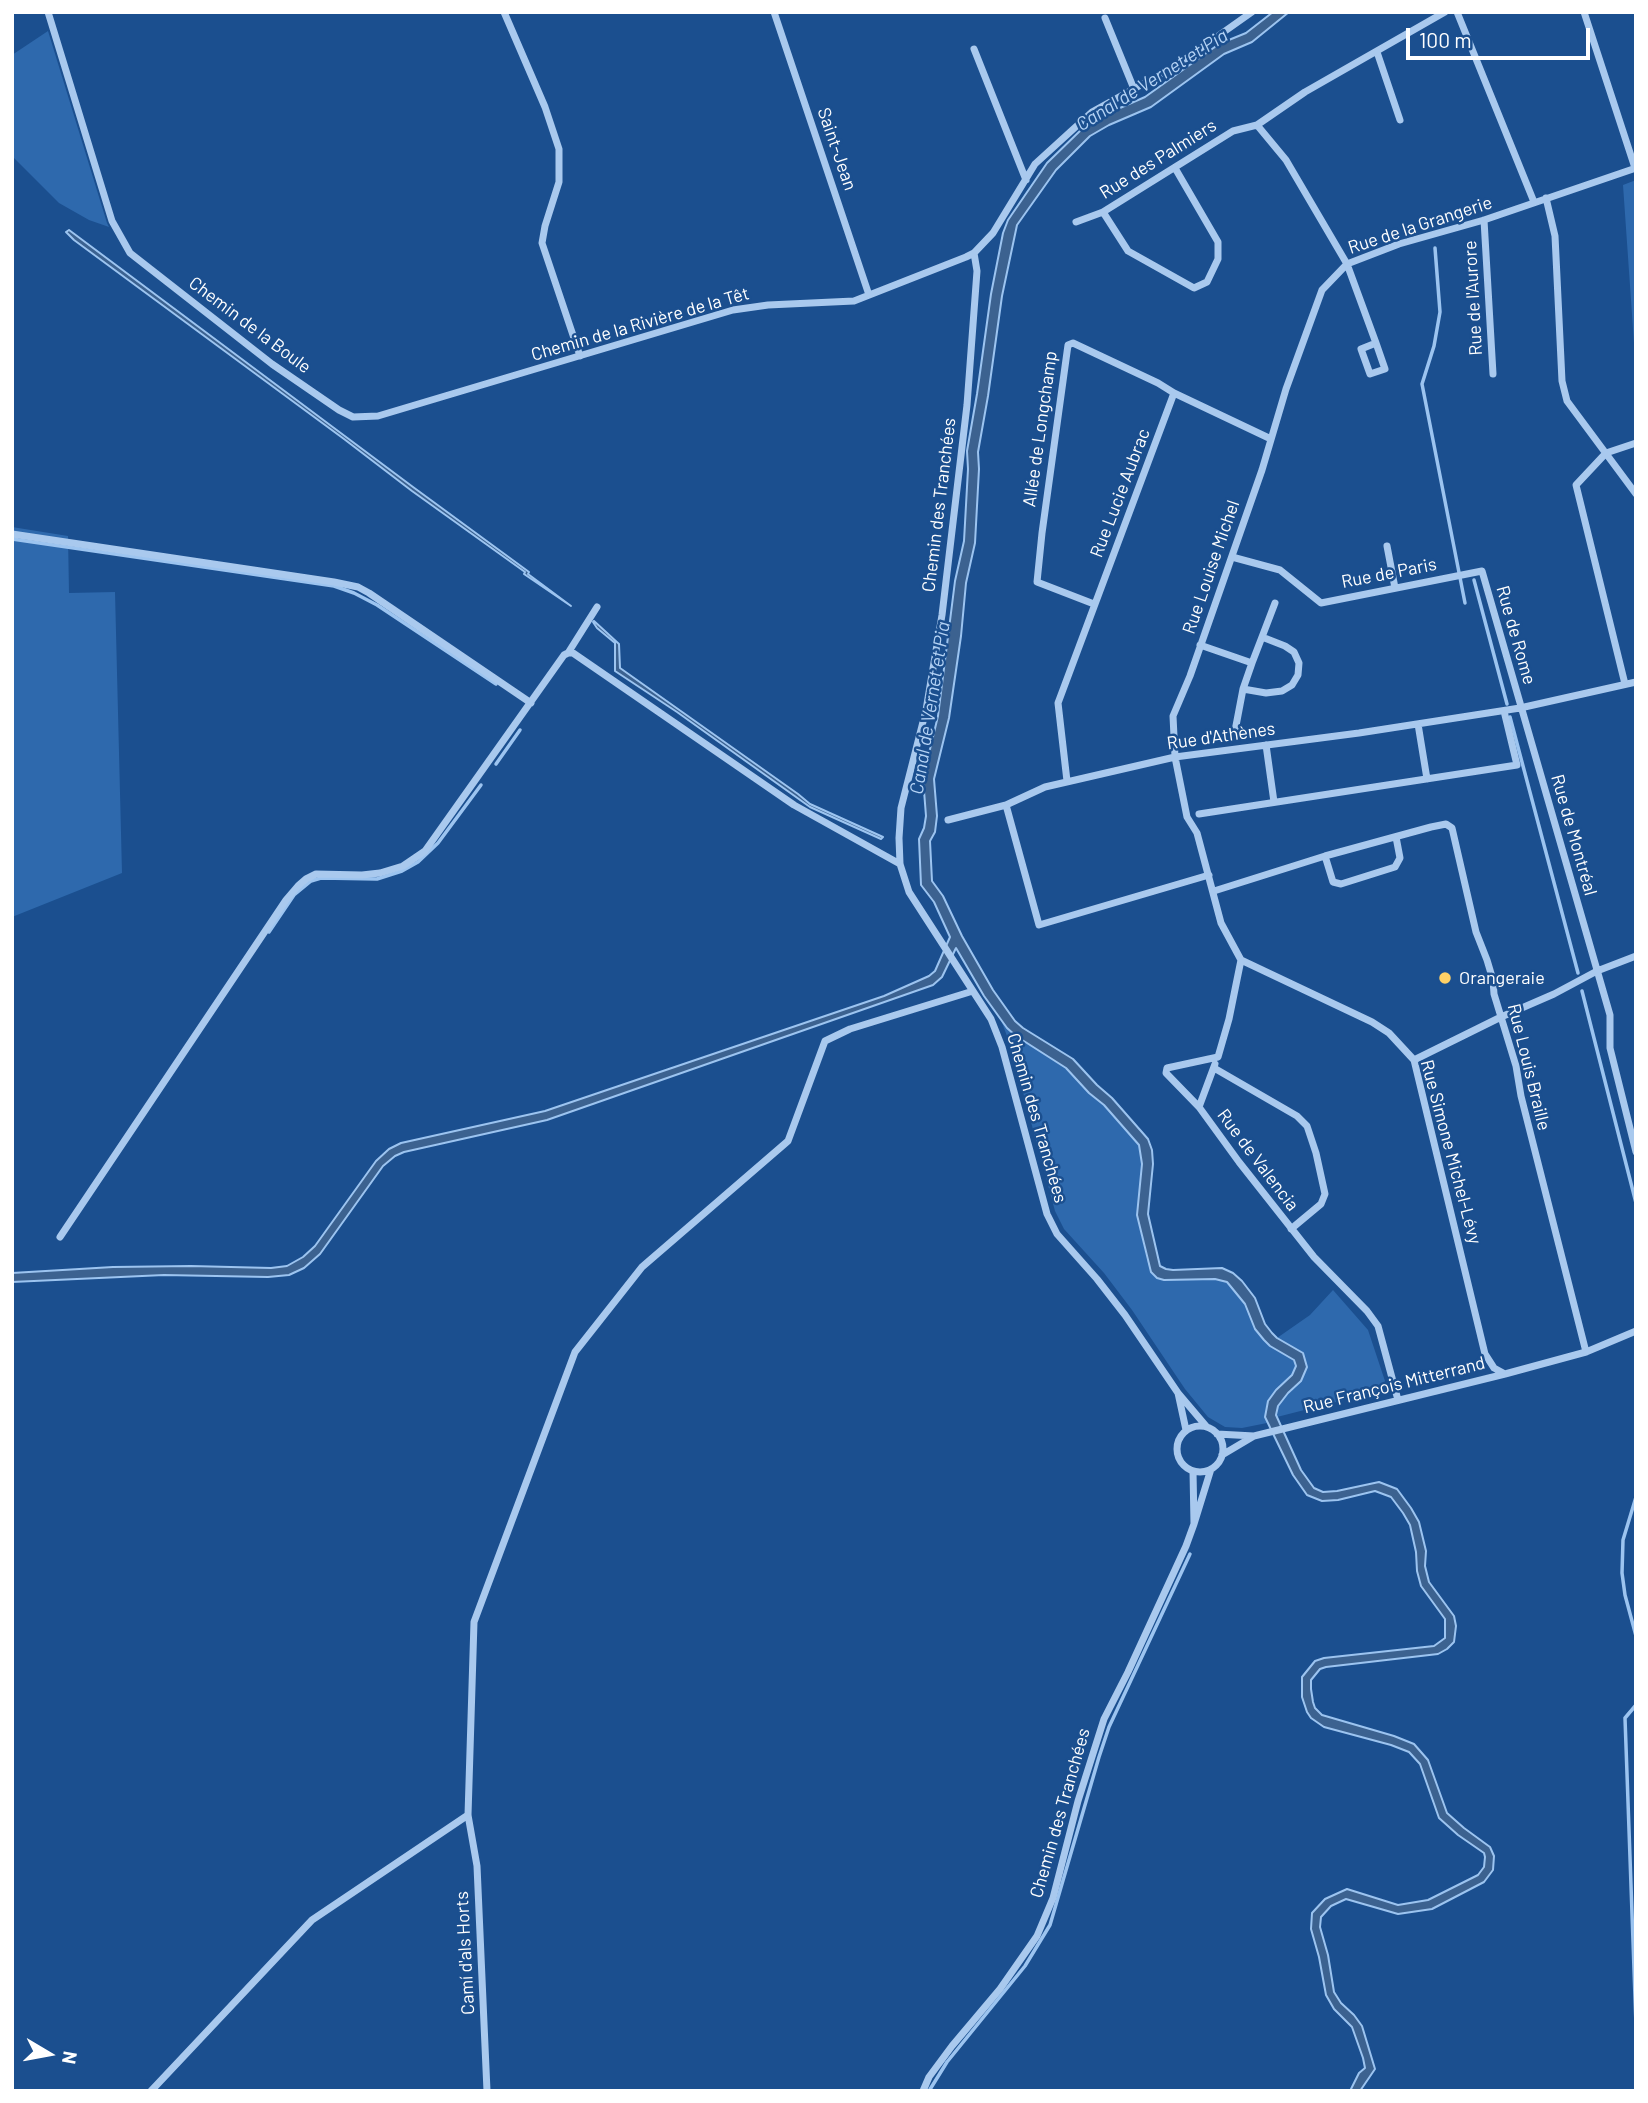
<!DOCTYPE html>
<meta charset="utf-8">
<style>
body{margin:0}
#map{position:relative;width:1648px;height:2103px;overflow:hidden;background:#1b4f8f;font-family:Barlow,sans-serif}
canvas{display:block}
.frame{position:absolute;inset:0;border:14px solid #fff;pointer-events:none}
.north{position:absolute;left:14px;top:2019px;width:70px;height:70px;-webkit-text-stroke:5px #1b4f8f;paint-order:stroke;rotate:100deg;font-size:19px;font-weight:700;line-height:28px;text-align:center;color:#fff}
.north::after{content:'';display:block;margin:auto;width:24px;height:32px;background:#fff;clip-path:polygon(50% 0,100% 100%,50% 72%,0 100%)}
.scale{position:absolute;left:1406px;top:28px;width:184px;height:32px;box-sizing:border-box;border:4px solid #fff;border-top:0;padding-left:9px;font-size:21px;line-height:24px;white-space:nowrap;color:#fff;-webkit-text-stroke:5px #1b4f8f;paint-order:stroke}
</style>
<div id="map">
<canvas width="1648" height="2103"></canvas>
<div class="frame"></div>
<div class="north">N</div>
<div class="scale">100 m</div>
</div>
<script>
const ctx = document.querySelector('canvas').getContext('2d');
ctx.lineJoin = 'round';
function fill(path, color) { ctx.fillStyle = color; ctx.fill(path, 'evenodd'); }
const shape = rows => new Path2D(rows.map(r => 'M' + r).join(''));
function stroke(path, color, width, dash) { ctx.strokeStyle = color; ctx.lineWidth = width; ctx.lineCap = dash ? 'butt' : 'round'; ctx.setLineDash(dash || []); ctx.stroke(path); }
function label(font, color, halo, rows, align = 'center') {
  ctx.font = font + ' Barlow,sans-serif'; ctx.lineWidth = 5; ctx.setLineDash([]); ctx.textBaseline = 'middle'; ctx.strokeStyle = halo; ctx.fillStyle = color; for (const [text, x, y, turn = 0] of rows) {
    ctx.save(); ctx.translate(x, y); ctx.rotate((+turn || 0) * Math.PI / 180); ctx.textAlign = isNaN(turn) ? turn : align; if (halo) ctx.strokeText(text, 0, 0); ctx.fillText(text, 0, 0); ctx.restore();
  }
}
const green = shape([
 [48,31,107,223,109,227,89,220,59,203,12,156,12,55],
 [1636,180,1636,372,1623,185],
 [12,527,68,536,69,593,115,592,122,873,12,917],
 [1001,1020,1016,1036,1066,1068,1089,1093,1104,1105,1139,1145,1142,1164,1137,1215,1147,1260,1164,1280,1215,1279,1227,1282,1245,1304,1270,1346,1294,1360,1296,1366,1292,1375,1276,1390,1266,1407,1265,1417,1267,1423,1242,1428,1225,1427,1208,1417,1185,1389,1132,1310,1104,1273,1064,1229,1055,1211,1010,1044],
 [1333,1290,1368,1330,1385,1381,1379,1391,1277,1417,1278,1406,1288,1393,1296,1386,1307,1367,1303,1353,1277,1338,1310,1315]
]);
const water = shape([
 [1273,12,1289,12,1252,42,1224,54,1151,107,1109,125,1090,136,1056,170,1017,225,1002,296,988,396,978,452,979,469,975,543,966,583,961,636,949,718,934,779,937,816,935,832,930,841,932,881,943,896,962,936,993,990,1015,1021,1023,1028,1073,1059,1097,1085,1112,1098,1148,1139,1152,1150,1153,1164,1148,1214,1160,1266,1166,1269,1173,1270,1222,1268,1233,1273,1242,1281,1255,1298,1265,1324,1272,1333,1277,1338,1303,1353,1307,1367,1301,1381,1288,1393,1278,1406,1276,1415,1301,1470,1314,1488,1323,1492,1337,1491,1379,1482,1397,1489,1411,1508,1419,1522,1426,1551,1425,1566,1429,1582,1454,1616,1456,1626,1454,1642,1447,1649,1438,1654,1326,1667,1320,1669,1311,1680,1311,1689,1313,1702,1315,1708,1322,1715,1394,1736,1414,1744,1428,1760,1447,1813,1464,1828,1490,1847,1494,1856,1493,1870,1484,1882,1432,1909,1398,1914,1346,1899,1331,1906,1321,1917,1320,1927,1328,1955,1334,1992,1341,2003,1354,2015,1362,2026,1375,2069,1360,2091,1350,2091,1359,2073,1365,2068,1363,2058,1352,2027,1334,2009,1326,1995,1319,1957,1311,1929,1312,1913,1325,1899,1347,1889,1398,1905,1428,1900,1478,1875,1484,1867,1485,1857,1484,1853,1458,1835,1439,1818,1420,1764,1409,1752,1391,1745,1324,1727,1311,1718,1307,1712,1302,1697,1302,1677,1315,1661,1324,1658,1434,1646,1445,1638,1445,1619,1421,1586,1417,1571,1416,1552,1410,1525,1403,1513,1391,1497,1375,1491,1338,1500,1322,1501,1307,1495,1293,1475,1265,1417,1268,1401,1276,1390,1292,1375,1296,1366,1294,1360,1270,1346,1264,1340,1255,1329,1245,1304,1227,1282,1215,1279,1164,1280,1157,1278,1151,1272,1137,1215,1142,1164,1139,1145,1104,1105,1089,1093,1066,1068,1016,1036,1007,1028,984,996,956,948,942,977,933,985,547,1120,404,1152,395,1156,383,1166,320,1254,304,1268,289,1275,268,1277,164,1275,12,1282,12,1273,113,1267,191,1266,271,1268,287,1266,303,1257,315,1246,376,1161,389,1149,401,1143,545,1111,884,996,929,976,935,971,950,937,934,902,921,885,919,839,924,828,926,816,923,778,938,716,955,581,964,541,968,469,967,451,977,394,991,294,1003,233,1008,220,1047,163,1084,127,1104,115,1145,97,1219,44,1246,33,1273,12],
 [69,230,413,487,529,572,528,574,571,606,524,574,525,572,412,491,344,439,74,240,66,232,69,230],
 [594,621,619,644,620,668,798,794,810,804,883,837,881,839,810,807,677,712,615,671,615,643,597,628,593,622,594,621]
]);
const stream = shape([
 [1435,248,1440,312,1434,346,1422,384,1465,603],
 [12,539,334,586,354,593,377,605,496,684],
 [1474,580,1507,704],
 [1510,717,1578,973],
 [496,764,520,730],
 [269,932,294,895,311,881,321,878,377,879,402,871,418,862,438,843,481,785],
 [1582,991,1636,1203],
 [1636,1497,1623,1540,1622,1573,1625,1595,1636,1636],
 [1636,1705,1625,1718,1636,2025],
 [929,2091,947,2062,1025,1966,1050,1925,1099,1757,1109,1727,1190,1554]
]);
const street = shape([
 [48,12,112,221,130,253,272,364,339,410,353,417,378,416,733,310,768,305,854,301,966,257,974,253,993,233,1035,164,1092,112,1177,65,1252,12],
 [504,12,545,107,559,149,559,182,545,226,542,243,580,356],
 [774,12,869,295],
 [1457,12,1534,202],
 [1584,12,1635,168],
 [1105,18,1134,89],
 [974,49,1026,180],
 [1377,52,1400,120],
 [1257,125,1305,92,1445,12],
 [1636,168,1484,220,1399,244,1347,264,1322,290,1286,389,1262,470,1190,676,1173,716,1175,757,1187,817,1197,833,1221,923,1241,960,1372,1022,1389,1033,1414,1060,1485,1354,1494,1368,1505,1374,1586,1352,1636,1331],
 [1546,198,1555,236,1562,381,1567,401,1636,494],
 [1103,212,1128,251,1194,288,1207,282,1218,259,1218,242,1175,168],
 [1484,220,1493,374],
 [1076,222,1103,212,1233,131,1257,125,1286,160,1347,264,1376,343,1385,369,1370,374,1361,349,1376,343],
 [974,253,977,271,967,405,942,615,926,710,901,808,899,838,900,864,909,892,991,1019,1002,1047,1047,1214,1057,1234,1097,1279,1125,1315,1178,1393],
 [12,534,334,582,358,587,369,593,531,703],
 [1387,546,1395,588],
 [1232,557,1280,570,1321,603,1482,571,1610,1015,1610,1048,1636,1152],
 [1094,604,1037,582,1042,533,1068,345,1073,343,1158,383,1174,393],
 [1262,637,1275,603],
 [1200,645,1252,663,1243,689,1235,731],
 [568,653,597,607],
 [1625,684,1576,485,1606,453,1636,443],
 [1243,689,1266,693,1282,691,1292,685,1298,675,1299,663,1294,652,1285,646,1262,637,1252,663],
 [1418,724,1427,779],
 [1266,745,1274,802],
 [1067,781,1058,703,1174,393,1271,439],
 [1006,805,1039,925,1209,875],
 [1199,814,1517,765,1504,711],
 [948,820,1006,805,1045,787,1175,757,1359,733,1520,708,1636,682],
 [1325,856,1333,882,1341,884,1395,867,1400,858,1396,837],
 [1214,891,1325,856,1431,827,1446,824,1452,828,1476,932,1487,960,1493,980,1494,994,1516,1066,1521,1096,1586,1352],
 [1241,960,1229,1019,1218,1057,1167,1068,1166,1073,1199,1107,1239,1162,1314,1257,1367,1311,1378,1326,1398,1400],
 [1414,1060,1501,1017,1554,994,1597,971,1636,956],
 [1214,1068,1297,1116,1307,1126,1316,1153,1325,1194,1321,1204,1291,1229],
 [1199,1107,1215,1064],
 [60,1237,286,900,298,886,306,879,316,874,362,875,380,873,403,866,425,851,564,655,568,653,573,653,794,805,900,864],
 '1177 1449a23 23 0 1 1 46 0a23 23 0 1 1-46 0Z',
 [1186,1430,1178,1393,1206,1426],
 [1217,1434,1254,1436,1222,1455],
 [1254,1436,1505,1374],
 [1193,1471,1194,1524,1211,1469],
 [151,2091,312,1920,468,1815],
 [487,2091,477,1866,468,1815,474,1622,575,1352,642,1267,788,1141,825,1041,850,1029,973,991],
 [923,2091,929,2077,952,2046,1000,1989,1037,1936,1053,1898,1078,1801,1104,1719,1128,1672,1186,1546,1194,1524]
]);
const markers = [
 [1445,978,7,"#ffd166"]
];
const streetNames = [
 ["Saint-Jean",837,149,71],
 ["Rue des Palmiers",1158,159,-32],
 ["Rue de la Grangerie",1420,225,-18],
 ["Rue de l'Aurore",1473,298,-93],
 ["Chemin de la Rivière de la Têt",640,324,-16],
 ["Chemin de la Boule",250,325,37],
 ["Allée de Longchamp",1040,429,-82],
 ["Rue Lucie Aubrac",1120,493,-69],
 ["Chemin des Tranchées",939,505,-83],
 ["Rue Louise Michel",1211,567,-71],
 ["Rue de Paris",1389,573,-11],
 ["Rue de Rome",1516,635,74],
 ["Rue d'Athènes",1221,736,-8],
 ["Rue de Montréal",1574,835,74],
 ["Rue Louis Braille",1529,1067,76],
 ["Chemin des Tranchées",1037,1118,74],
 ["Rue Simone Michel-Lévy",1451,1152,75],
 ["Rue de Valencia",1258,1160,53],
 ["Rue François Mitterrand",1394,1385,-14],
 ["Chemin des Tranchées",1060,1813,-74],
 ["Camí d'als Horts",465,1953,-93]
];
const poiNames = [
 ["Orangeraie",1459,978]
];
const waterNames = [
 ["Canal de Vernet et Pia",1152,80,-32],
 ["Canal de Vernet et Pia",930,708,-81]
];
fill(green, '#2e69ad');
fill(water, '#3c6290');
stroke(water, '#9cc4f0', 2);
stroke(stream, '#9cc4f0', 3.5);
stroke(street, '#a9c9ee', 7);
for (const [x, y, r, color] of markers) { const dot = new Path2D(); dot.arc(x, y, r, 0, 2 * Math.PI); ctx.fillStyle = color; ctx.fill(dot); stroke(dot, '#1b4f8f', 2.5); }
label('18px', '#fff', '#1b4f8f', streetNames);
label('18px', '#fff', '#1b4f8f', poiNames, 'left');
label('italic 19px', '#b5d3f5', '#1b4f8f', waterNames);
</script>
